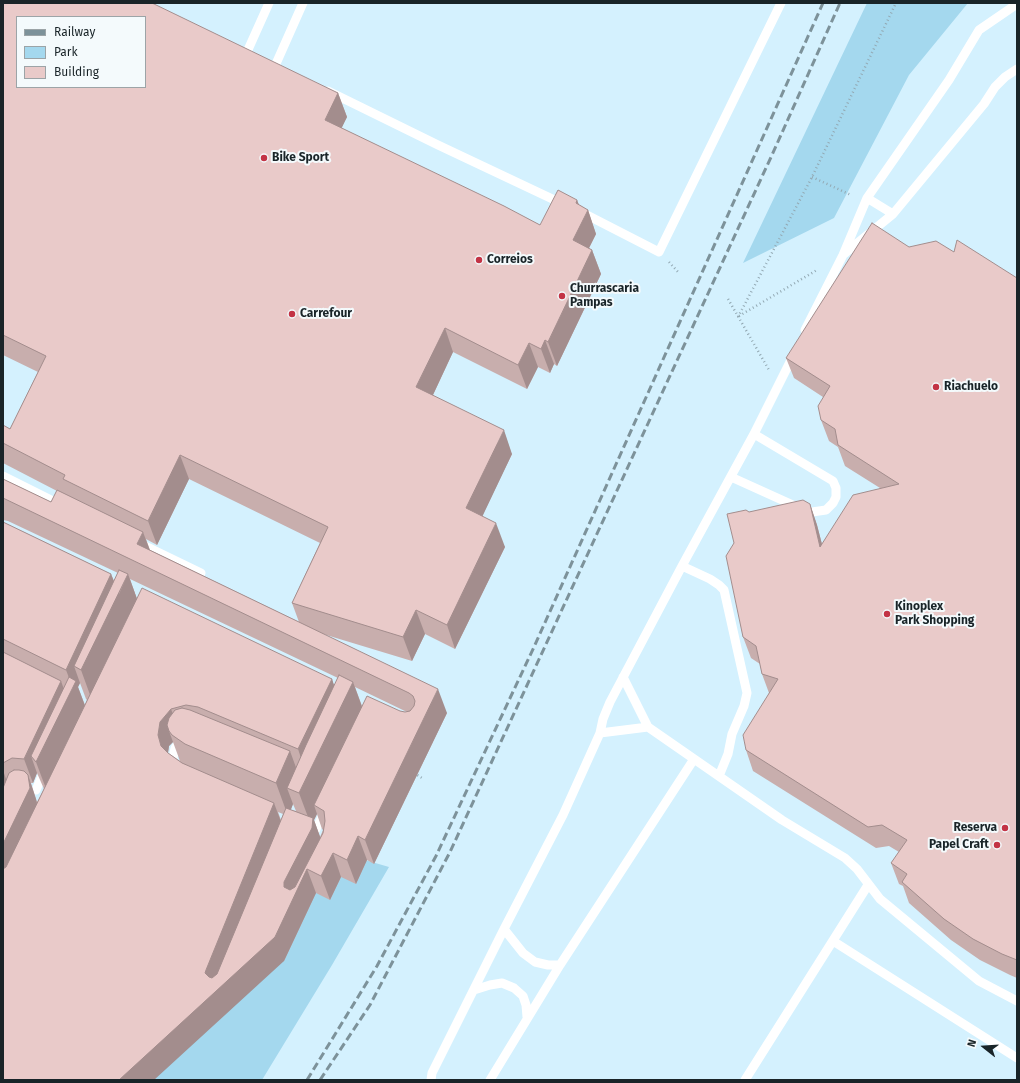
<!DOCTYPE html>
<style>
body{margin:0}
#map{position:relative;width:1020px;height:1083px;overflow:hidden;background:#d4f1fe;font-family:"Fira Sans",sans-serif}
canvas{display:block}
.frame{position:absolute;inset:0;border:4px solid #192428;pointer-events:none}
.legend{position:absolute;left:16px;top:16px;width:130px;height:72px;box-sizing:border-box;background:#f4fafc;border:1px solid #9ca4a7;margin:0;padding:5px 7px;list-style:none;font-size:12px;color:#192428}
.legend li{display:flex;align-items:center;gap:8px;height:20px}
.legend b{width:20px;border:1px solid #9ca4a7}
.north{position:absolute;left:964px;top:1027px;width:40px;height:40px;-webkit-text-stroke:3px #f4fafc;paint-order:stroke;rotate:287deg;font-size:11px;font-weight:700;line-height:16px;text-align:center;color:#192428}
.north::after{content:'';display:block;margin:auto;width:14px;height:18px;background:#192428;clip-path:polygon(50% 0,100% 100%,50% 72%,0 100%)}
</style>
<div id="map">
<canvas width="1020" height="1083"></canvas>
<div class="frame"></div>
<ul class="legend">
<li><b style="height:5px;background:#7d929a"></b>Railway</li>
<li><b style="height:11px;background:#a4d8ee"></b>Park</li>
<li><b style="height:11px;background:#e9cac9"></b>Building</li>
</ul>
<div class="north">N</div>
</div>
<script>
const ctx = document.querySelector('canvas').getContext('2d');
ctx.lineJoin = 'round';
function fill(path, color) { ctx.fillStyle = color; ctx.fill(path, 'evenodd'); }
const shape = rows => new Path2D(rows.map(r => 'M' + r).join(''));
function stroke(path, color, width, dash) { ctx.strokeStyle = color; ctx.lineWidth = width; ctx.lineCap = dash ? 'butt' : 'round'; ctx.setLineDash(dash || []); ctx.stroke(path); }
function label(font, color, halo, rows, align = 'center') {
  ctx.font = font + ' "Fira Sans",sans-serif'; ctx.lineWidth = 4; ctx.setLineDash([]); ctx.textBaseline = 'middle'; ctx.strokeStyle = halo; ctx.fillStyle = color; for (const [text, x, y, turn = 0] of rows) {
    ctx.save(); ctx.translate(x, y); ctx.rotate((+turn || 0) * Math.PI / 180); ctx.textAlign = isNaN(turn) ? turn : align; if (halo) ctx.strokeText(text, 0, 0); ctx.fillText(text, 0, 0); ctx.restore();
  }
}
const green = shape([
 [867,3,968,3,909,75,834,218,743,263],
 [365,860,389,867,332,965,262,1080,148,1080,316,889,341,871]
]);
const path = shape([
 [812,177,851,195],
 [669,262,678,272],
 [728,299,769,370],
 [739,316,817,270],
 [738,317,812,177,896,3],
 [414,773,422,778]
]);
const lane = shape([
 [247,52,269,3],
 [275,66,303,3],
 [328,91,438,145,563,204],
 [867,198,893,214],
 [581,212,659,252,781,3],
 [844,254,893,214,984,104,995,87,1005,77,1017,69],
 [805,330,843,255,867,198,949,80,979,30,1017,4],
 [3,476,63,506],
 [731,477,804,510,812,512,826,510,833,503,836,497,836,488,833,481,754,434],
 [139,543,201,573],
 [682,566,710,579,719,585,724,590,747,693,744,706,732,734,728,754,719,776],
 [623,677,648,727,782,820,845,858,857,869,880,899,979,981,1017,1001],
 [600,733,648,727],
 [177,768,175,766,173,758,175,748,182,738],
 [36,790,45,769],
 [314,833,325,811],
 [504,929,523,953,535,962,548,965,560,965],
 [833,941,1017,1058],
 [474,990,490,985,502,983,514,988,523,996,526,1005,527,1017],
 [431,1080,432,1073,504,929,563,815,600,733,603,719,610,702,682,566,754,434,794,354],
 [490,1080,560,965,694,759],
 [745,1080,868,885]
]);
const rail = shape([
 [307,1080,377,966,436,856,534,647,823,3],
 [320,1080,370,1005,450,852,772,155,840,3]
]);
const wall = shape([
 [3,3,338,93,347,117,341,128,540,225,577,200,579,205,588,210,596,234,589,248,592,250,601,274,557,366,554,364,550,373,538,367,527,389,453,352,433,395,512,454,482,516,505,547,455,649,425,634,412,661,323,634,447,713,374,864,367,860,356,884,341,877,330,900,316,893,284,961,3,1080,3,522,111,574,114,581,118,573,8,521,3,520,3,479,51,502,57,491,3,463,3,425,10,429,38,372,3,355],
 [189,479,320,543,292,603,299,622,150,550,146,539,157,545],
 [130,579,338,678,334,686,332,679,137,599],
 [80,683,86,699,87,700,85,705,78,687],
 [355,687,407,712,405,712,362,706],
 [173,742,180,761,168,753,169,746],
 [37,773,44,789,37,802,36,799,31,783,33,783],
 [293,804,296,811,291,810],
 [278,812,283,814,281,820],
 [317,814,322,829,323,830,320,837,314,820],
 [909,247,954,252,1017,278,1017,978,1010,975,980,960,951,940,909,903,903,886,899,884,891,863,899,852,889,846,876,848,753,771,746,750,769,693,762,674,760,664,751,658,743,637,734,543,749,512,810,504,817,525,822,544,880,488,845,466,838,447,829,441,821,420,823,397,794,378,786,358]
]);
const shadedWall = shape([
 [338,93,347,117,334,144,325,120],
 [577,200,584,218,588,210,596,234,581,264,573,240,576,203],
 [592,250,601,274,557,366,548,342],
 [445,328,453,352,425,412,416,387],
 [545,340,554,364,550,373,541,349],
 [529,343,538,367,527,389,518,365],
 [504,430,512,454,475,532,466,508],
 [180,455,189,479,157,545,148,521],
 [810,504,817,525,828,568,820,547],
 [496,523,505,547,455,649,447,625],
 [143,532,152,556,137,544],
 [111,574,119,594,128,574,140,607,93,703,81,670,74,666,80,683,78,687,88,714,48,794,36,762,31,756,37,773,33,783,24,759,61,681,67,698,73,688,66,670],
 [416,610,425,634,412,661,403,637],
 [332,679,340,703,306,773,298,749],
 [353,682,365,715,314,805,317,814,314,820,322,842,307,869,316,893,284,961,154,1080,119,1080,205,973,206,970,274,803,283,827,215,992,284,887,284,882,311,825,299,793],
 [438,689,447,713,374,864,365,840],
 [171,709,180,733,169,731,173,742,169,746,167,759,161,746,158,735,160,722],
 [290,751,302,784,287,788,293,804,288,816,276,783],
 [3,770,9,788,3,802],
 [28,775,36,799,39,812,3,886,3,844],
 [358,836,367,860,356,884,347,860],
 [333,853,341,877,330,900,321,876]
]);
const building = shape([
 [3,3,152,3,338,93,325,120,504,206,540,225,558,190,577,200,576,203,588,210,573,240,592,250,548,342,545,340,541,349,529,343,518,365,445,328,416,387,504,430,466,508,496,523,447,625,416,610,403,637,292,603,328,527,180,455,148,521,63,479,65,475,3,443,3,425,10,429,46,356,3,335,3,3],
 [17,17,145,17,145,87,17,87,17,17],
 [872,223,909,247,936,241,954,252,957,240,1017,278,1017,960,1002,954,973,939,944,919,902,882,907,874,891,863,907,840,882,825,868,827,746,750,743,735,778,679,762,674,756,646,743,637,726,556,734,543,727,514,746,510,749,512,803,500,810,504,820,547,853,495,899,484,838,445,835,429,821,420,818,406,830,386,786,358,872,223],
 [3,479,51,502,57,490,143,532,137,544,438,689,365,840,358,836,347,860,333,853,321,876,307,869,275,937,119,1080,3,1080,3,869,6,867,142,588,332,679,298,749,198,707,186,705,171,709,160,722,158,735,161,746,168,753,182,763,274,803,206,970,205,973,209,977,212,978,217,974,286,808,313,818,312,828,284,882,284,887,290,890,295,887,323,833,325,821,324,811,314,805,367,696,400,711,405,712,410,711,414,706,415,701,413,696,409,693,3,498,3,479],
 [3,522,111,574,66,670,3,639,3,522],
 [119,570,128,574,81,670,74,666,119,570],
 [3,652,61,681,24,759,12,758,3,763,3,652],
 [339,675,353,682,299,793,287,788,306,745,339,675],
 [69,677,76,681,36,762,31,756,69,677],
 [182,708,190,710,290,751,276,783,185,744,172,735,169,731,167,725,169,718,175,710,182,708],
 [14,770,19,770,24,771,28,775,30,788,3,844,3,788,9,773,14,770]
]);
const markers = [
 [264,158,4,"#c33345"],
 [479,260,4,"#c33345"],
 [562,296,4,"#c33345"],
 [292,314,4,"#c33345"],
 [936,387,4,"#c33345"],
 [887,614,4,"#c33345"],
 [1005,828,4,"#c33345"],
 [997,845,4,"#c33345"]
];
const poiNames = [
 ["Bike Sport",272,158],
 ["Correios",487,260],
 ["Churrascaria",570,289],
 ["Pampas",570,303],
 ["Carrefour",300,314],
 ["Riachuelo",944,387],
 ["Kinoplex",895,607],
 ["Park Shopping",895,621],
 ["Reserva",997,828,"right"],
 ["Papel Craft",989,845,"right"]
];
fill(green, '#a4d8ee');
stroke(path, '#93a9b3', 2.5, [1, 3]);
stroke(lane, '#fff', 9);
stroke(rail, '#7d929a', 3, [8, 4]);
fill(wall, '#c8aead');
fill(shadedWall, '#a38d8d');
fill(building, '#e9cac9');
stroke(building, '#a38d8d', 1);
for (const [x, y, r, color] of markers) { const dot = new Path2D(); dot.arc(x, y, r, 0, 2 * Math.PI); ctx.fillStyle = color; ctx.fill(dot); stroke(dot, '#f4fafc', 1.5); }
label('bold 12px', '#192428', '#f4fafc', poiNames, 'left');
</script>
